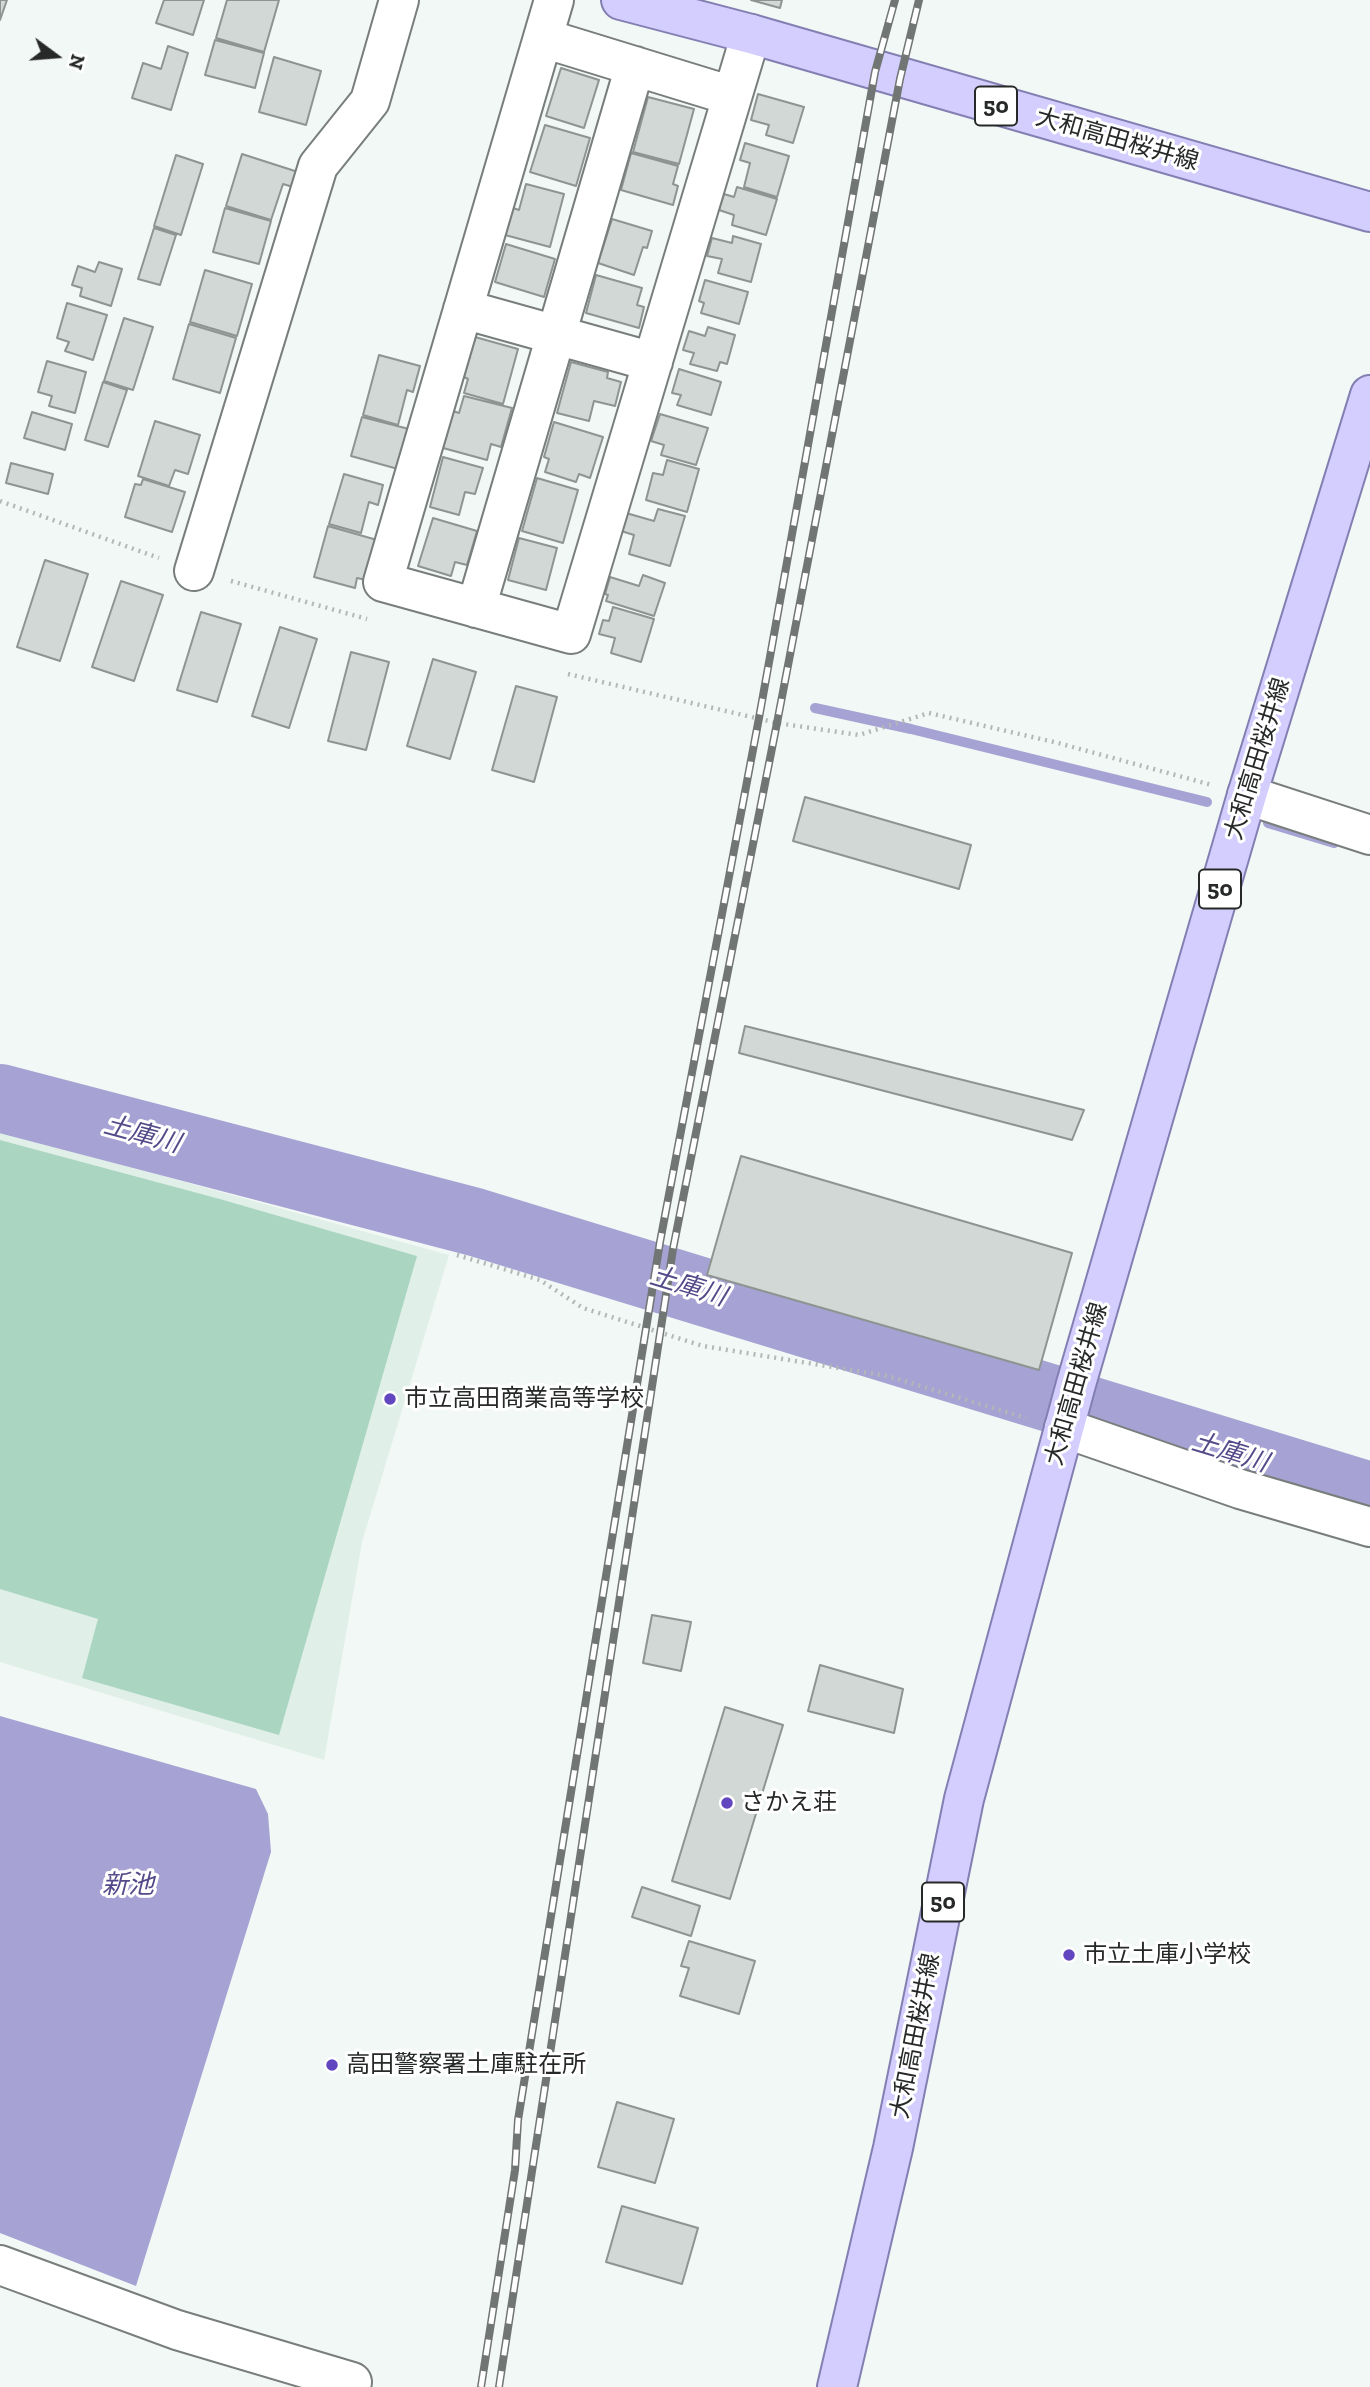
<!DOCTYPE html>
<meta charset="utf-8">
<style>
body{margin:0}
#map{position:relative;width:1370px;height:2387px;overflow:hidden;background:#f2f8f5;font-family:"Zilla Slab",serif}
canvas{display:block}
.north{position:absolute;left:21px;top:21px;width:70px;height:70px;-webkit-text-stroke:5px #fff;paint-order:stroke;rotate:106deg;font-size:19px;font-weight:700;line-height:28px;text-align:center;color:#262927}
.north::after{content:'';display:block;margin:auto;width:24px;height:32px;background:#262927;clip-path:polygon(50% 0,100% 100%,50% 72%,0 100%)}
</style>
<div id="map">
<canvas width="1370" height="2387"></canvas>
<div class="north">N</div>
</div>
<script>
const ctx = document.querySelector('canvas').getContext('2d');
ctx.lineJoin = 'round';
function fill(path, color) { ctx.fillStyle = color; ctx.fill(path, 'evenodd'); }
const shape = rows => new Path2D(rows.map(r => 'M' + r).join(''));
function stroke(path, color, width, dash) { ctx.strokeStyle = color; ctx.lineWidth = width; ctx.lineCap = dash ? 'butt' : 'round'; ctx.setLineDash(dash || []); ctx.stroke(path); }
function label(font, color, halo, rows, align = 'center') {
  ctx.font = font + ' "Zilla Slab","Noto Sans JP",serif'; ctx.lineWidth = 6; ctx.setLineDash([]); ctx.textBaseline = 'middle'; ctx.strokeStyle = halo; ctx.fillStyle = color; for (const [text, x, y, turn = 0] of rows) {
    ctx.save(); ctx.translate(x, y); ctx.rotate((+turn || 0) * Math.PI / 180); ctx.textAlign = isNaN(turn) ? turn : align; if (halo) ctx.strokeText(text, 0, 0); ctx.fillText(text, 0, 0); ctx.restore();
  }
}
const built = shape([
 [0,1131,449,1255,362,1542,324,1760,0,1662,0,1589,99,1619,82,1678,417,1256,220,1199,0,1140]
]);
const green = shape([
 [0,1140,220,1199,417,1256,279,1735,82,1678,98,1619,0,1589]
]);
const water = shape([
 [0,1716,256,1789,268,1814,271,1852,136,2286,0,2233]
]);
const stream = shape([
 [815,708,911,729,1207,802],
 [1268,823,1334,843]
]);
const river = shape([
 [0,1098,475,1222,1370,1496]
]);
const building = shape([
 [0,0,7,0,0,20,0,0],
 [164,0,204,0,193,35,156,23,164,0],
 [227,0,279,0,264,52,216,38,227,0],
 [751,0,782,0,780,8,751,0],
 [215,40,264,53,255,88,205,75,215,40],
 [168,46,188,53,171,110,132,98,143,63,161,69,168,46],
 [274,57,321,71,306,125,259,112,274,57],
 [561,68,599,80,584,128,546,116,561,68],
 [758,94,804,107,793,143,766,135,769,125,751,120,758,94],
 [648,97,694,109,679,164,633,152,648,97],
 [545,125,590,138,576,186,530,172,545,125],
 [745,143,789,156,777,197,744,187,750,163,740,160,745,143],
 [631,153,678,166,673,184,678,186,673,205,621,190,631,153],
 [242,154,298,172,293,187,283,184,271,220,226,206,242,154],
 [176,155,203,164,181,235,154,226,176,155],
 [526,184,564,194,550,247,505,235,513,208,519,210,526,184],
 [737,187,777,199,766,235,732,225,734,215,719,210,724,194,734,197,737,187],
 [225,208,271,221,259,264,213,252,225,208],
 [612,219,652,231,647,248,643,247,634,275,598,263,612,219],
 [154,228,176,235,160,285,138,279,154,228],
 [733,236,761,244,751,282,718,273,722,259,707,256,712,238,732,243,733,236],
 [506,244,555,259,544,297,495,282,506,244],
 [99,262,122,269,111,306,80,296,82,288,72,285,78,266,95,272,99,262],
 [205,270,252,284,237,336,190,322,205,270],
 [596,275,642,288,637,305,644,307,639,328,586,313,596,275],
 [705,280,748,292,739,324,701,313,704,303,699,301,705,280],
 [67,303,107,315,93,360,65,351,69,342,57,338,67,303],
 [124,318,153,327,133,390,104,381,124,318],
 [189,324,236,338,220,393,173,379,189,324],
 [708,327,735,335,727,364,720,362,717,371,690,364,694,353,683,350,689,331,705,336,708,327],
 [475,337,518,349,503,404,464,393,468,379,464,377,475,337],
 [379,355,420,366,413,392,407,390,398,425,363,415,379,355],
 [47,361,86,372,75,413,49,406,52,396,38,392,47,361],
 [571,362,608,372,607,378,621,382,615,406,594,401,589,421,557,413,571,362],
 [679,369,721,382,711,415,677,405,681,395,672,393,679,369],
 [103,382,127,390,108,447,85,440,103,382],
 [464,396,512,408,501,447,491,444,487,460,443,448,453,411,459,413,464,396],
 [32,412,72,424,65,450,24,438,32,412],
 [660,414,708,428,696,465,661,455,664,445,651,441,660,414],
 [362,417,409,429,398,469,351,456,362,417],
 [155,421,200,435,188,474,175,470,169,486,138,476,155,421],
 [554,422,603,437,590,478,579,474,576,482,545,472,549,459,544,457,554,422],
 [443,457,483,468,475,494,465,492,459,515,430,507,443,457],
 [667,460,699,469,687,512,646,500,653,473,663,475,667,460],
 [11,463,53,474,48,494,6,483,11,463],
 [344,474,383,485,378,505,369,502,361,533,329,524,344,474],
 [537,478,578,490,563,543,522,531,537,478],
 [143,479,185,492,172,532,125,517,135,484,141,485,143,479],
 [658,509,685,516,670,566,629,554,634,535,621,531,626,513,654,521,658,509],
 [433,518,477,531,467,565,455,562,451,576,418,566,433,518],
 [328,526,377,540,366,580,357,578,355,588,314,577,328,526],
 [519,538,557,548,546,590,508,580,519,538],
 [45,560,88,574,60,661,17,647,45,560],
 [643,575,665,583,654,616,606,601,608,595,605,594,610,577,639,586,643,575],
 [121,581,163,595,134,681,92,667,121,581],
 [613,607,654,619,641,662,611,653,615,638,599,634,603,620,609,621,613,607],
 [201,612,241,624,217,702,177,690,201,612],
 [280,627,317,639,289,728,252,716,280,627],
 [351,652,389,662,366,750,328,741,351,652],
 [433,659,476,672,450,759,407,746,433,659],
 [516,686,557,697,534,782,492,770,516,686],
 [805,797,971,845,959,889,793,841,805,797],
 [745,1026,1084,1110,1072,1140,739,1053,745,1026],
 [741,1156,1072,1253,1039,1370,707,1275,741,1156],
 [652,1615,691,1622,681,1671,643,1663,652,1615],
 [820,1665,903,1689,894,1733,808,1711,820,1665],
 [725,1707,783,1725,730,1899,672,1881,725,1707],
 [642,1887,700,1906,691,1936,632,1917,642,1887],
 [689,1941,755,1961,739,2014,680,1996,689,1968,681,1966,689,1941],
 [617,2102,674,2119,655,2183,598,2167,617,2102],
 [622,2206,698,2228,682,2284,606,2262,622,2206]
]);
const path = shape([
 [0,501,159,558],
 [231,581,367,619],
 [568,674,777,723,859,735,929,713,1058,743,1212,785],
 [457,1255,540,1280,583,1308,703,1346,888,1376,1026,1418]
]);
const street = shape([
 [554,0,383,582,571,634,751,34],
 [543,38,732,96],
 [463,309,653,362],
 [194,571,318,166,370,101,399,0],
 [476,608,635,66],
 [1247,795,1370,835],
 [1064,1428,1240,1489,1370,1527],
 [0,2265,177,2330,352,2382]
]);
const primary = shape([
 [621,0,751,34,1370,212],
 [837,2387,893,2148,964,1799,1076,1384,1247,795,1370,395]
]);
const rail = shape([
 [481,2387,515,2170,518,2120,660,1242,759,718,875,72,895,0],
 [499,2387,673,1249,777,723,900,79,919,0]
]);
const markers = [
 [390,1399,7,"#6146bf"],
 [727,1803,7,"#6146bf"],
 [1069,1955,7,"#6146bf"],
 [332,2065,7,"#6146bf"]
];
const shields = [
 [996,106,42],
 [1220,889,42],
 [943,1902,42]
];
const shieldNames = [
 ["50",996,106],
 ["50",1220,889],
 ["50",943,1902]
];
const streetNames = [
 ["大和高田桜井線",1117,140,16],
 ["大和高田桜井線",1258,759,-73],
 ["大和高田桜井線",1077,1384,-74],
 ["大和高田桜井線",916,2036,-79]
];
const poiNames = [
 ["市立高田商業高等学校",404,1399],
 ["さかえ荘",741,1803],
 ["市立土庫小学校",1083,1955],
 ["高田警察署土庫駐在所",346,2065]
];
const waterNames = [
 ["土庫川",142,1135,15],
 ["土庫川",688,1287,17],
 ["土庫川",1230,1453,17],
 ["新池",128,1886]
];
fill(built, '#e0efe8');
fill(green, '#a9d5c1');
fill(water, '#a6a2d3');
stroke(stream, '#a6a2d3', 10);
stroke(river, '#a6a2d3', 68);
fill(building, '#d2d8d5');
stroke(building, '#8e9491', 2);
stroke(street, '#787e7b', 42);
stroke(primary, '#837fb2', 42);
stroke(path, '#b3b8b6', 4.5, [2, 5]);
stroke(street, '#fff', 38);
stroke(primary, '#d3cefe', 38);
stroke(rail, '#717573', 8);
stroke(rail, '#fff', 5, [16]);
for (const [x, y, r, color] of markers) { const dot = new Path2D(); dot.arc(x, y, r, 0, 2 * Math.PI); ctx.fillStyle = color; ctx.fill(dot); stroke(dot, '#fff', 2.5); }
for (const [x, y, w] of shields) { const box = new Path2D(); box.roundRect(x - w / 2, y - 19.5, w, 39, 5); ctx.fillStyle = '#fff'; ctx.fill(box); stroke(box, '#262927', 2); }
label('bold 23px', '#262927', null, shieldNames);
label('24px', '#262927', '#fff', streetNames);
label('24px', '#262927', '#fff', poiNames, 'left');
label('italic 26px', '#534a89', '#fff', waterNames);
</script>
